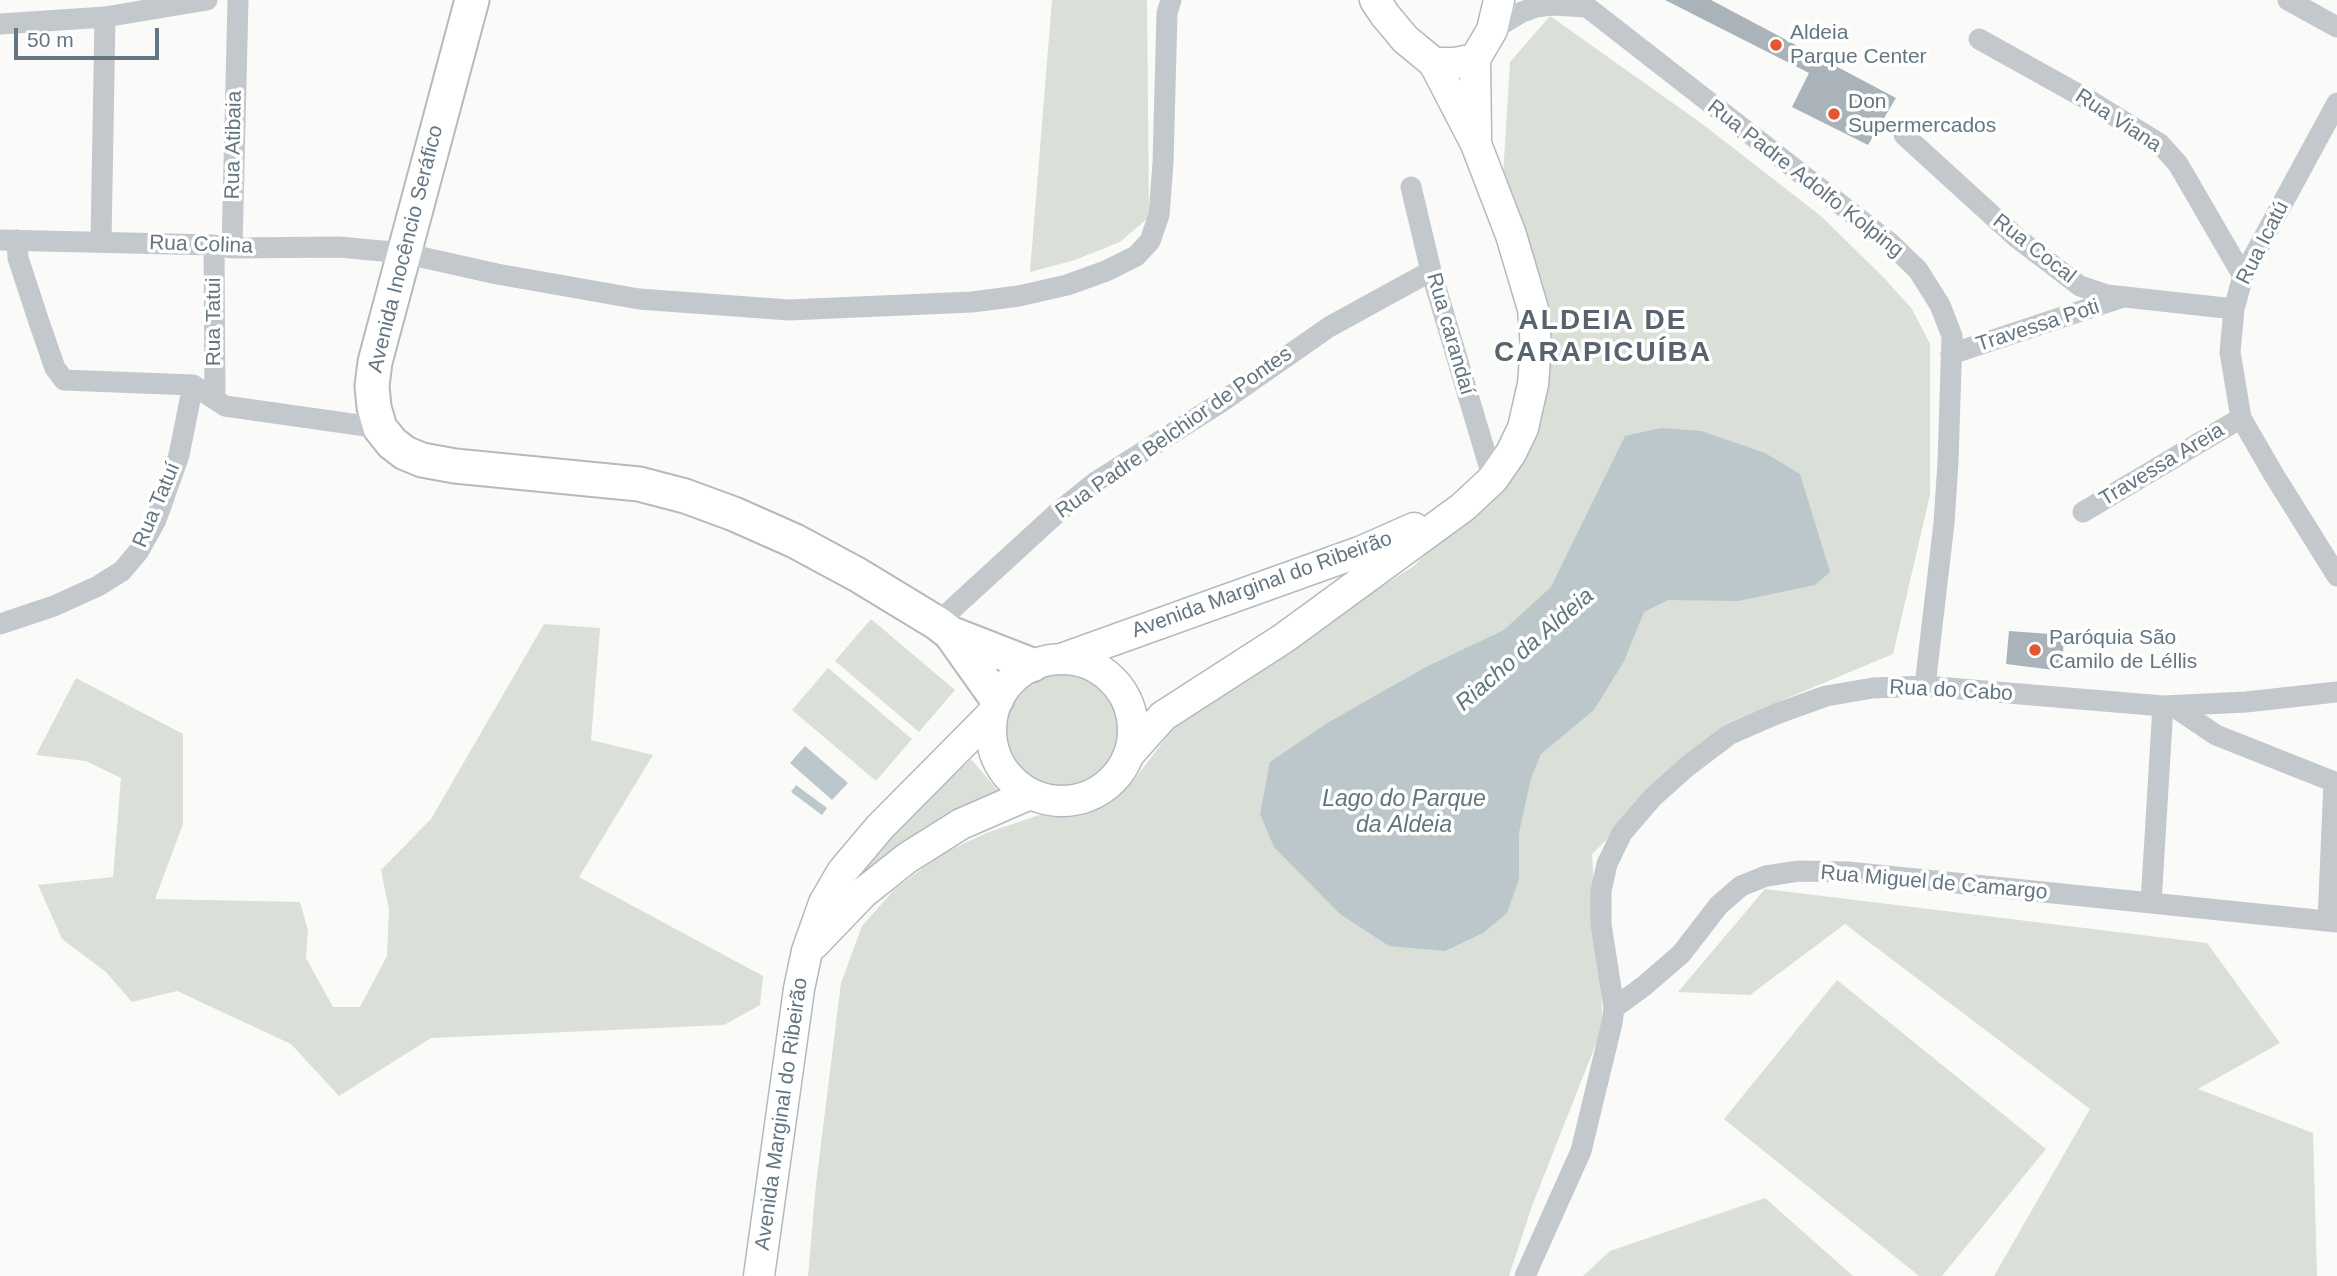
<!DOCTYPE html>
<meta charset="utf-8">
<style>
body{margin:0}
#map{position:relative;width:2337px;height:1276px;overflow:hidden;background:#fafaf8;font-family:Helvetica,sans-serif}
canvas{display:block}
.scale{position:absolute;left:14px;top:28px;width:145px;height:32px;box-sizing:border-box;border:4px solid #657683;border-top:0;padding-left:9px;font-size:21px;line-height:24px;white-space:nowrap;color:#657683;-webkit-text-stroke:5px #fff;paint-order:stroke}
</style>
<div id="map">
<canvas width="2337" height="1276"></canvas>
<div class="scale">50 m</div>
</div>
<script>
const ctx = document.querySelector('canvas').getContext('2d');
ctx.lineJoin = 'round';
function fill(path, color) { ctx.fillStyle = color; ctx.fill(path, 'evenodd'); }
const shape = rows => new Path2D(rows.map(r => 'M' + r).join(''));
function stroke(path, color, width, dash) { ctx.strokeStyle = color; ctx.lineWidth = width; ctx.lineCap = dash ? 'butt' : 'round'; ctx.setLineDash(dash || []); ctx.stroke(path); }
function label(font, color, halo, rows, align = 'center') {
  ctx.font = font + ' Helvetica,sans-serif'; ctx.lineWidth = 7; ctx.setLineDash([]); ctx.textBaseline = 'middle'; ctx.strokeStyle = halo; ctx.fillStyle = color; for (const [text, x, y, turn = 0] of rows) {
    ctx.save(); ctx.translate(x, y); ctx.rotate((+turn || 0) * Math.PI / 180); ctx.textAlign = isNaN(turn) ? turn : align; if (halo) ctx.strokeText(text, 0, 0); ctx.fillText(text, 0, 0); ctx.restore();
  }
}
const green = shape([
 [1052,0,1147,0,1149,217,1120,242,1075,260,1030,272],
 [1550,16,1701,123,1821,216,1886,280,1912,309,1930,344,1930,495,1893,654,1725,724,1592,854,1603,1026,1532,1206,1509,1276,808,1276,816,1184,841,983,862,926,894,890,940,855,986,833,1131,784,1184,714,1282,649,1414,566,1534,439,1553,341,1503,176,1510,62],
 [871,619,955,690,919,732,835,661],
 [544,624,600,628,591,740,653,755,579,877,763,976,760,1005,724,1025,431,1038,339,1096,291,1044,177,991,132,1002,106,972,62,939,38,885,113,877,121,778,86,761,36,755,76,678,183,734,183,824,155,899,300,902,308,931,306,958,333,1007,360,1007,387,956,389,910,381,870,431,819],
 [828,668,912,739,876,781,792,710],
 '1000 731a62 62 0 1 1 124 0a62 62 0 1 1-124 0Z',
 [971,759,1004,798,846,888,896,831],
 [1765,889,2207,943,2280,1043,2198,1089,2313,1133,2317,1276,1994,1276,2090,1109,1845,924,1750,995,1678,992],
 [1837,980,2046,1149,1942,1276,1919,1276,1724,1119],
 [1765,1198,1853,1276,1583,1276,1610,1251]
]);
const water = shape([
 [1661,428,1701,431,1765,453,1800,474,1830,572,1815,585,1738,601,1668,600,1644,612,1624,661,1594,710,1541,754,1531,778,1519,833,1519,879,1507,913,1483,933,1445,951,1389,946,1340,914,1274,847,1260,814,1270,762,1329,722,1426,667,1504,630,1551,587,1625,436],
 [805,746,848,783,832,800,790,763],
 [796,785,827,808,822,815,791,792]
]);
const building = shape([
 [1665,0,1711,0,1896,98,1868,145,1792,107,1809,73],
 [2009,631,2064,635,2062,671,2006,664]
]);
const street = shape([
 [1578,0,1890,243,1918,270,1940,305,1952,336,1948,462,1944,523,1925,686],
 [2288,0,2337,27],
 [0,24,105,17,207,0],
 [1492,30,1522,12,1536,7,1552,5,1587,7],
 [1979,39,2092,102,2160,144,2178,164,2243,276],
 [2337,103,2243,276,2234,309,2230,352,2241,418,2274,475,2337,576],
 [1904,135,2017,238,2080,286,2107,295,2234,309],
 [1411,187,1431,271,1493,479],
 [0,240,214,245,232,248,339,247,403,253,497,274,639,299,789,310,972,302,1019,296,1067,285,1106,271,1136,256,1150,241,1159,215,1163,163,1167,13,1171,0],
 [17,240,18,258,40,325,55,368,64,380,193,385,225,406,380,428],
 [101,242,105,17],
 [214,245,215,399],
 [232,248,238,0],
 [1951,354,2123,297],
 [2083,512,2241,418],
 [937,623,1057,513,1097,481,1223,401,1329,327,1431,271],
 [0,624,54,606,98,586,122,571,138,552,156,520,179,455,193,385],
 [2173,706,2216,735,2337,783],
 [2151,903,2163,706],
 [2328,921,2334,782],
 [1614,1008,1644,986,1681,954,1719,905,1741,886,1766,876,1799,871,1848,872,2337,922],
 [1525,1276,1581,1151,1612,1023,1614,1008,1601,924,1601,891,1607,864,1622,833,1653,797,1689,765,1730,734,1776,714,1826,696,1873,688,1925,686,2163,706,2246,702,2337,692]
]);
const secondary = shape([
 [1375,0,1385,15,1405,39,1434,63,1455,63,1475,59,1492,30,1499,0],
 [1475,59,1476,137],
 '991 730a71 71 0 1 1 142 0a71 71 0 1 1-142 0Z',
 [1061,659,1362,551,1414,528],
 [1130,753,1163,716,1284,638,1463,507,1493,479,1511,453,1523,428,1533,384,1536,347,1533,309,1511,235,1476,144,1434,63],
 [814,944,863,893,907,858,961,824,1030,794],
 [759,1276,799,989,807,951,824,903,842,872,880,827,992,714]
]);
const primary = shape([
 [472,0,375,362,372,386,374,407,380,428,392,443,405,453,422,460,455,466,639,484,685,496,734,514,795,541,858,575,937,623,950,633,1032,665],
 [950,633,997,699]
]);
const markers = [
 [1776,45,7,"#e4572e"],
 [1834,114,7,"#e4572e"],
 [2035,650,7,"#e4572e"]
];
const poiNames = [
 ["Aldeia",1790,33],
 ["Parque Center",1790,57],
 ["Don",1848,102],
 ["Supermercados",1848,126],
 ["Paróquia São",2049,638],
 ["Camilo de Léllis",2049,662]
];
const streetNames = [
 ["Rua Viana",2118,121,33],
 ["Rua Atibaia",234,145,-89],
 ["Rua Padre Adolfo Kolping",1805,179,38],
 ["Rua Icatú",2263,243,-63],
 ["Rua Colina",201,245,2],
 ["Avenida Inocêncio Seráfico",406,249,-76],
 ["Rua Cocal",2034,249,38],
 ["Rua Tatui",214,322,-90],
 ["Travessa Poti",2038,326,-18],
 ["Rua carandaí",1450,334,74],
 ["Rua Padre Belchior de Pontes",1174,433,-35],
 ["Travessa Areia",2162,465,-31],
 ["Rua Tatuí",157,505,-67],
 ["Avenida Marginal do Ribeirão",1262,585,-20],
 ["Rua do Cabo",1951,691,3],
 ["Rua Miguel de Camargo",1934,883,5],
 ["Avenida Marginal do Ribeirão",782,1114,-82]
];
const waterNames = [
 ["Riacho da Aldeia",1525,650,-41],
 ["Lago do Parque",1404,800],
 ["da Aldeia",1404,826]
];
const districtNames = [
 ["ALDEIA DE",1603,321],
 ["CARAPICUÍBA",1603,353]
];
fill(green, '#dadfd7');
fill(water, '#bbc7cb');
fill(building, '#aab3b9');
stroke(secondary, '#b3babf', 33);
stroke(primary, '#b5babe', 37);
stroke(street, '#c3c8cc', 21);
stroke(secondary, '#fff', 30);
stroke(primary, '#fff', 33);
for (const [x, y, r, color] of markers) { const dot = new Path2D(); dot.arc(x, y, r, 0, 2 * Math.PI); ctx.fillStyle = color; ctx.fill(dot); stroke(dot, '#fff', 2.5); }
label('21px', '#657683', '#fff', poiNames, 'left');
label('21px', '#657683', '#fff', streetNames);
label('italic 23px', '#60757c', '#fff', waterNames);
ctx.letterSpacing = '2px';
label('bold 28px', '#57646e', '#fff', districtNames);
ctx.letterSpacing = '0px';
</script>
